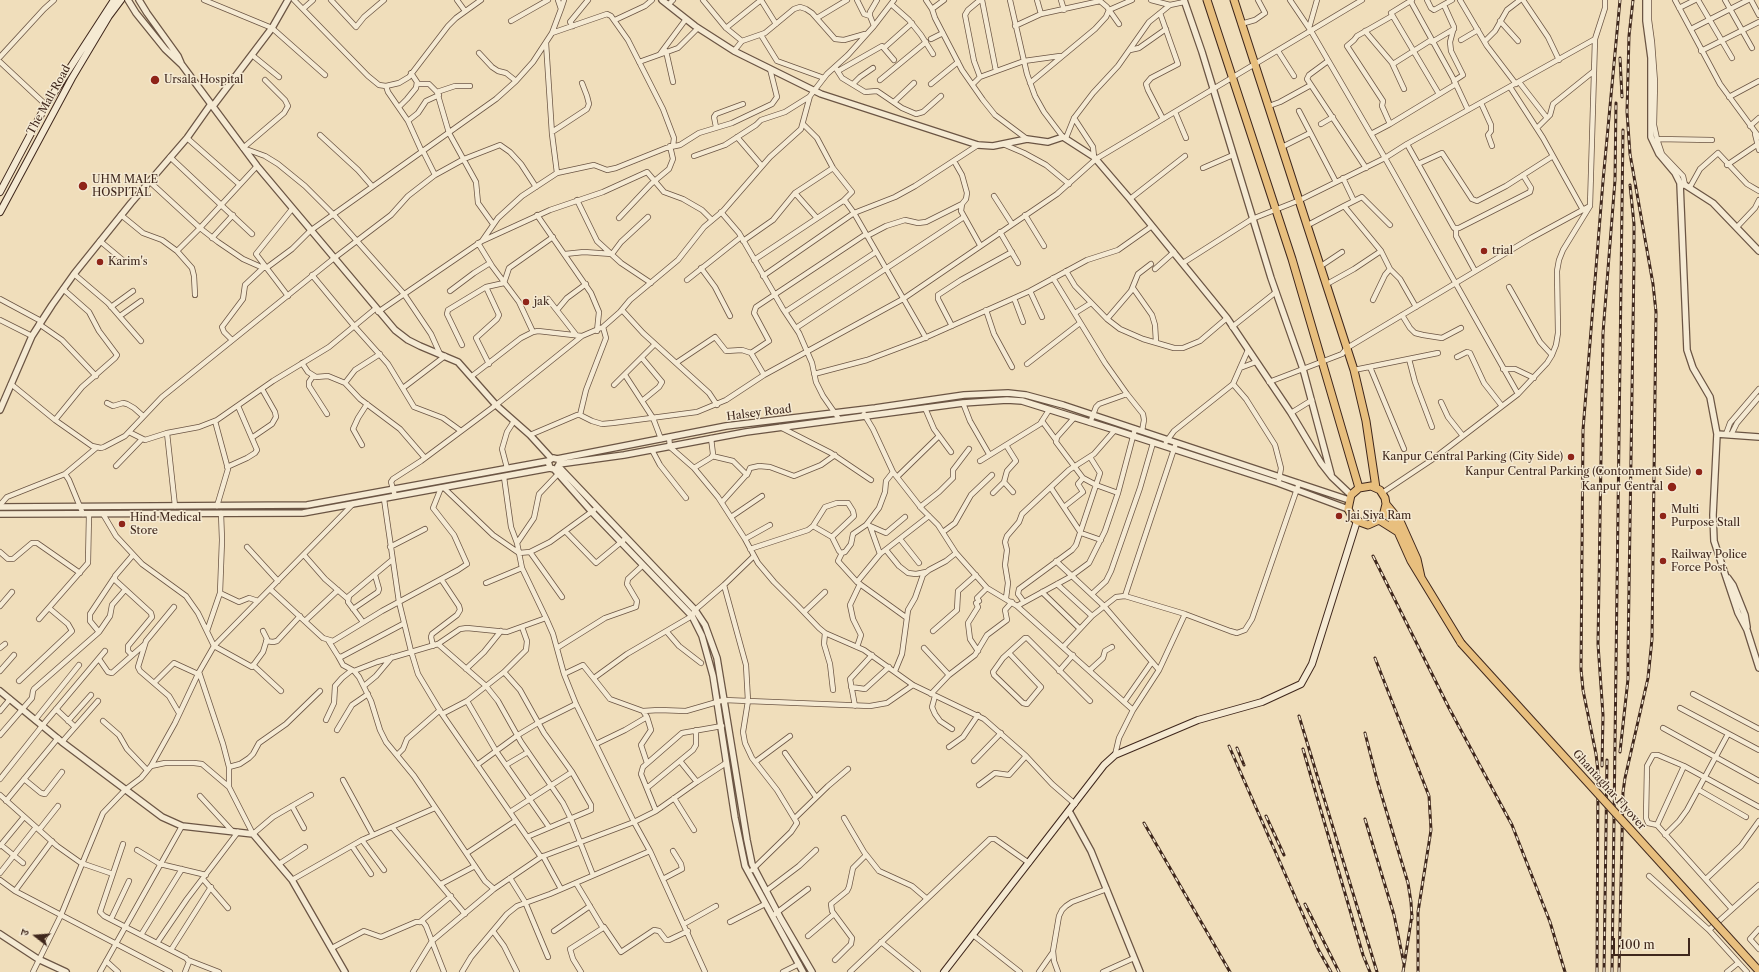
<!DOCTYPE html>
<meta charset="utf-8">
<style>
body{margin:0}
#map{position:relative;width:1759px;height:972px;overflow:hidden;background:#f0debb;font-family:"Libre Caslon Text","Noto Serif Devanagari",serif}
canvas{display:block}
.north{position:absolute;left:16px;top:916px;width:40px;height:40px;-webkit-text-stroke:3px #f5ead3;paint-order:stroke;rotate:287deg;font-size:11px;font-weight:700;line-height:16px;text-align:center;color:#3f271c}
.north::after{content:'';display:block;margin:auto;width:14px;height:18px;background:#3f271c;clip-path:polygon(50% 0,100% 100%,50% 72%,0 100%)}
.scale{position:absolute;left:1613px;top:938px;width:77px;height:18px;box-sizing:border-box;border:2px solid #3f271c;border-top:0;padding-left:5px;font-size:12px;line-height:14px;white-space:nowrap;color:#3f271c;-webkit-text-stroke:3px #f5ead3;paint-order:stroke}
</style>
<div id="map">
<canvas width="1759" height="972"></canvas>
<div class="north">उ</div>
<div class="scale">100 m</div>
</div>
<script>
const ctx = document.querySelector('canvas').getContext('2d');
ctx.lineJoin = 'round';
const shape = rows => new Path2D(rows.map(r => 'M' + r).join(''));
function stroke(path, color, width, dash) { ctx.strokeStyle = color; ctx.lineWidth = width; ctx.lineCap = dash ? 'butt' : 'round'; ctx.setLineDash(dash || []); ctx.stroke(path); }
function label(font, color, halo, rows, align = 'center') {
  ctx.font = font + ' "Libre Caslon Text",serif'; ctx.lineWidth = 3; ctx.setLineDash([]); ctx.textBaseline = 'middle'; ctx.strokeStyle = halo; ctx.fillStyle = color; for (const [text, x, y, turn = 0] of rows) {
    ctx.save(); ctx.translate(x, y); ctx.rotate((+turn || 0) * Math.PI / 180); ctx.textAlign = isNaN(turn) ? turn : align; if (halo) ctx.strokeText(text, 0, 0); ctx.fillText(text, 0, 0); ctx.restore();
  }
}
const minor = shape([
 [204,0,272,28,325,75],
 [294,0,368,76,379,85,386,86,399,83,409,77,448,26,456,18,481,0],
 [331,0,356,27,364,17,384,0],
 [457,0,465,11],
 [703,0,726,28,742,41],
 [761,0,776,24],
 [857,0,864,14,870,16],
 [926,0,932,9,935,18,962,70,983,100,995,115,1027,139],
 [982,0,996,71],
 [1010,0,1027,74,1035,96,1044,112,1063,137],
 [1037,0,1041,14],
 [1061,0,1064,10],
 [1151,0,1170,5],
 [1290,0,1311,31,1385,158,1518,394],
 [1410,0,1453,78,1468,110],
 [1412,0,1391,13,1439,94],
 [1427,0,1431,8,1434,10,1452,0],
 [1460,0,1487,46,1516,84],
 [1523,0,1548,37,1559,60],
 [1649,0,1649,20,1652,42,1655,82,1654,125,1657,139,1662,154,1683,176,1685,185],
 [1675,0,1720,84,1759,137],
 [1698,0,1732,58],
 [1725,0,1752,48],
 [1751,0,1759,15],
 [891,4,909,20,921,35,933,54],
 [668,5,673,0],
 [1444,5,1454,27,1450,42,1451,51,1463,75,1454,81],
 [1679,8,1695,0],
 [303,9,313,0],
 [561,9,564,0],
 [932,9,944,0],
 [1160,13,1178,64,1151,78,1146,84,1148,90,1163,119],
 [817,18,847,0],
 [615,20,645,6,652,0],
 [511,21,548,0],
 [1500,21,1518,41],
 [1241,24,1255,20,1265,13,1258,0],
 [573,26,570,22,588,0],
 [874,26,894,0],
 [1015,26,1041,14,1100,1,1107,7,1119,24],
 [726,28,761,0],
 [1309,28,1317,0],
 [1691,29,1748,0],
 [1365,31,1393,64,1431,40],
 [552,33,607,14,611,16,628,40,663,109,674,138,673,146],
 [761,35,777,61,824,78],
 [931,39,943,33],
 [1461,40,1478,30],
 [1485,41,1495,31,1507,10,1520,0],
 [1432,42,1454,29],
 [546,43,552,134,557,173],
 [884,48,912,23],
 [1130,50,1139,48,1166,29],
 [666,51,673,82],
 [734,51,742,41,765,33,794,9,800,7,806,9,812,13,835,39,844,40,865,34],
 [1278,51,1294,76],
 [1701,51,1759,22],
 [479,53,492,67,498,71,506,73,516,81],
 [660,54,686,19],
 [252,55,279,77],
 [0,57,44,9,54,0],
 [1328,61,1309,75,1307,79,1366,168],
 [0,62,46,105],
 [639,62,678,48,698,28],
 [1392,63,1404,89],
 [835,67,842,78,865,92,877,91,902,108,916,114,923,112,941,96],
 [838,71,882,46,894,60],
 [980,77,974,61,965,15,968,10,980,0],
 [265,80,285,100,288,106,284,113,243,148,265,156,278,164,305,186,333,214,404,294,431,334,440,354],
 [880,80,926,42],
 [1519,82,1547,118],
 [1030,83,1095,29,1106,17,1109,10,1132,0],
 [417,84,429,84,437,92,449,133,476,182,478,203,493,224],
 [853,84,860,77,873,68],
 [931,84,958,62],
 [973,84,980,77,1024,61,1060,56],
 [386,86,388,92,408,121,422,152],
 [1510,87,1543,138,1583,210],
 [437,92,455,86,470,86],
 [1729,97,1759,81],
 [894,102,914,83],
 [1481,103,1491,125,1491,131,1488,135,1492,146],
 [1269,106,1280,102,1311,85],
 [399,107,407,99,416,88,417,82,411,73],
 [1299,111,1336,182],
 [1175,112,1186,138],
 [1074,118,1093,147,1094,157],
 [408,121,418,113,426,101,439,95],
 [803,124,817,138,833,168,852,192,843,201],
 [1321,124,1333,117],
 [1390,124,1382,106,1383,101,1347,46,1354,40,1357,36,1392,16],
 [1750,126,1759,118],
 [716,127,714,117,716,114,743,104],
 [1537,128,1550,115,1553,104,1594,71],
 [552,132,587,109,589,104,587,96,582,83],
 [1371,134,1390,124,1456,84],
 [1755,134,1759,150],
 [320,135,358,170,372,186],
 [737,137,762,166],
 [187,138,239,184],
 [1066,138,1074,118,1093,93,1118,66,1149,22,1170,5,1184,2],
 [1657,139,1712,140],
 [1003,144,1024,153,1046,165,1069,184],
 [1407,144,1454,228,1459,228,1530,192,1531,188,1523,175],
 [1282,147,1310,133],
 [423,151,435,175],
 [694,156,725,145,756,125,761,120,785,112,809,97],
 [170,157,252,234],
 [954,161,962,175,967,193,966,199,962,204,961,211,980,245],
 [1418,164,1442,153,1472,199,1477,201,1506,186,1553,156],
 [1727,165,1758,144],
 [1203,168,1233,155],
 [1343,178,1354,201],
 [150,182,200,228,257,166],
 [1690,187,1700,169,1718,153,1747,184,1759,191],
 [795,193,817,218],
 [994,196,1012,224],
 [1130,199,1185,156],
 [577,200,597,241,621,263,651,283],
 [1344,206,1362,197,1390,225],
 [721,212,739,233,783,309,799,333,812,363,816,382,823,396,839,419],
 [121,215,143,233,162,240,177,251,192,268,194,276,195,295],
 [537,215,591,293,599,312,597,331],
 [1025,215,1044,246],
 [619,218,651,184,669,169,673,159,670,146],
 [1308,225,1344,206,1381,251,1354,269,1327,284],
 [1737,227,1755,208,1759,200],
 [1456,229,1456,236,1475,271],
 [1000,232,1018,263],
 [867,236,886,226,905,220,918,223,926,222,962,204],
 [212,238,233,215],
 [100,241,125,262],
 [482,241,550,210,603,192,647,172,664,192,683,199,702,210,712,220],
 [743,241,773,220,795,193,833,168],
 [478,243,492,266,519,302,533,332],
 [177,251,200,228,218,242,243,259,261,267,266,268,269,266,292,249,310,231,496,99,516,81,533,62,552,33,561,9,558,0],
 [1381,251,1390,269,1400,279,1416,307],
 [565,254,584,252,612,254,621,242,648,217],
 [754,260,834,207,843,201,846,202,854,213,926,338],
 [1183,263,1252,219,1300,200,1385,158,1407,144,1595,39],
 [1321,266,1342,252],
 [701,268,715,287,730,316],
 [1155,269,1174,252],
 [1066,271,1075,286,1107,319,1120,329,1143,339,1174,348,1183,348,1200,341,1227,318],
 [74,274,108,303,141,341],
 [312,275,355,327,388,364,414,407,443,418,461,431],
 [763,276,854,213,895,197,915,186,978,145],
 [1053,278,1105,363,1127,394,1143,414,1144,420,1142,431],
 [687,280,741,237],
 [486,287,499,315,497,319,476,338,489,364],
 [1509,287,1540,342,1552,355],
 [1133,288,1152,315,1155,325,1156,342],
 [450,291,474,273,490,263],
 [1030,291,1042,317],
 [288,296,256,254,292,209],
 [1014,298,1023,322],
 [0,299,41,321],
 [548,299,577,336],
 [1373,300,1385,275,1390,269],
 [111,307,133,291],
 [557,310,567,298,586,284],
 [622,310,643,333,709,393,717,405],
 [986,310,994,334,1012,367],
 [378,312,482,241,498,218,522,196,557,173,594,165,607,170,616,168,666,148,680,145,699,133,732,123,772,104,777,97,770,69],
 [785,312,876,252],
 [1075,313,1091,303],
 [1402,315,1410,328,1415,333,1423,335,1442,338,1461,328],
 [120,316,141,301],
 [1107,319,1131,291,1138,274,1151,264],
 [0,320,32,336],
 [39,324,62,340,96,376],
 [952,326,938,299,938,295,961,280,1012,252],
 [1232,327,1276,292],
 [796,328,964,217],
 [232,340,224,332,222,327,243,299,245,285,263,268],
 [462,345,447,314,448,310,486,287,504,283,509,268,553,237],
 [751,353,769,341,754,313,756,307,866,234],
 [1457,357,1467,352,1470,353,1484,383,1502,406],
 [1409,359,1415,382,1432,427],
 [302,363,308,372,316,377,328,376,345,383,360,399,400,429,425,458],
 [676,363,715,337,726,351,742,350,751,353,764,375],
 [1027,364,1080,323],
 [1370,367,1404,449],
 [1240,368,1256,362],
 [1503,369,1515,369,1534,378],
 [1354,370,1438,353],
 [814,374,867,360,920,340,1030,291,1087,260,1118,250,1152,226],
 [625,375,653,418,661,439],
 [313,376,309,382,309,386,327,414],
 [472,376,521,338,533,332,538,331,582,336],
 [1269,382,1342,354,1347,348,1531,238,1590,206],
 [345,383,355,370,380,354],
 [11,384,55,420,92,446,101,448,104,447,125,436,162,397,333,259,391,215,408,196,435,175,464,159,500,145,510,152,521,164,536,187],
 [1233,384,1246,399,1275,445,1281,468,1279,480],
 [614,385,655,344],
 [403,388,445,356],
 [642,401,659,387,662,382,642,358],
 [1441,402,1448,417,1463,436],
 [107,403,113,406,123,403,127,404,134,408,143,416],
 [963,403,970,421,989,454],
 [925,408,934,429,951,452],
 [1291,413,1312,400],
 [864,414,873,429,893,472,922,509,938,525,956,553,987,588,1017,606],
 [580,415,586,390,606,338,603,327],
 [1074,418,1057,437,1056,442,1083,478,1096,485,1118,493],
 [55,420,82,387,115,358,117,355,99,331,89,312,63,289],
 [215,421,228,469,217,506],
 [1042,421,1056,440],
 [1090,423,1096,407,1099,404,1127,394],
 [780,427,831,453,871,480],
 [129,432,145,440,167,433,199,427,217,420,273,381,329,347,375,309],
 [167,433,175,506],
 [1726,434,1730,423,1759,389],
 [530,435,577,415,580,415,592,421,602,424,613,423,697,412,726,400,764,375,903,299,1057,194,1096,159,1362,0],
 [1731,435,1737,423,1759,397],
 [253,437,272,424,276,417,275,412,262,389],
 [669,437,670,447,694,468,718,497,745,539,758,563,774,582,797,605,819,628,825,633,864,650,913,685,984,719,1026,756,1052,784,1075,804],
 [1166,442,1174,431,1233,384,1248,350],
 [362,445,353,429,358,418,367,404],
 [652,450,660,465,686,498],
 [712,456,733,461,747,475],
 [980,461,1040,424,1049,410],
 [116,466,142,439],
 [227,467,247,458,255,453,257,450,238,406],
 [507,468,502,449,507,432,514,421],
 [694,468,712,457,713,454,711,438],
 [65,474,69,480,83,514],
 [504,477,511,527,517,543,522,568,546,618],
 [897,477,939,436],
 [1004,482,1013,492],
 [444,488,493,535,519,553,530,552,550,542,594,510],
 [1051,488,1081,533,1101,540],
 [993,493,1004,482,1007,471,1016,461,1006,445],
 [1382,493,1433,459,1518,394,1547,363,1552,355,1556,345,1558,333,1557,271,1559,260,1563,250,1590,206,1595,39,1605,8,1605,0],
 [395,496,391,482,393,479,421,461,496,405,582,336,603,327,620,312,630,300,678,260,704,227,723,211,770,157,801,129,810,96,827,74,848,55,874,26,870,16,870,12,877,0],
 [384,499,399,602,411,651,418,674,442,714,541,857],
 [722,502,748,473,750,468,759,466,770,467,794,476,821,465,835,455],
 [0,505,7,497,65,474,96,448],
 [920,507,939,492,953,478,953,470,969,449],
 [1064,507,1083,492,1078,484,1083,478],
 [103,514,116,536,142,564,186,596,198,613,214,646,252,667,263,652,267,639,263,631],
 [731,517,762,496],
 [813,526,832,537,839,551,841,553,845,552,851,544,853,534,866,525,879,508,885,492,886,481,893,472],
 [870,526,886,533,905,517],
 [870,526,880,554],
 [566,532,596,563,626,538],
 [943,532,955,523,971,495,992,475],
 [745,539,770,525],
 [900,539,919,563],
 [517,543,534,518,539,494,558,474],
 [247,547,278,581],
 [390,547,425,529],
 [750,549,808,530,813,526,825,507,837,503,848,503,853,511,854,516,832,537],
 [886,550,899,566,908,573,916,574,926,572],
 [0,552,8,559,13,559,32,543,37,543,80,573],
 [530,552,562,597],
 [842,553,838,561,857,582,907,618],
 [304,555,325,579,348,599],
 [1056,561,1104,606,1159,670],
 [857,582,880,554,929,516],
 [486,583,522,568],
 [1057,584,1092,616],
 [724,585,746,665,748,701,743,732,745,743,752,758,777,790,797,823,791,832,752,870],
 [270,589,323,638,333,641,382,611,458,570,467,564,454,535,433,508,441,488],
 [1042,592,1080,629],
 [220,593,239,602,249,598,258,601],
 [1092,594,1106,581,1111,571,1140,488,1153,443],
 [1125,596,1176,443],
 [1006,598,1008,583,1005,565,1007,550,1005,542,1007,536,1019,522,1022,514,1069,470,1094,454,1115,430],
 [1024,602,1018,594,1019,589,1072,550,1076,545,1100,473,1090,457],
 [0,606,12,592],
 [174,607,146,641,138,667,140,671,169,696,179,713],
 [353,609,378,592,379,589,375,575],
 [804,612,825,592],
 [39,619,88,563,89,514],
 [305,621,338,590],
 [363,622,348,602,349,596,392,560],
 [207,631,220,593,222,540,221,513],
 [933,631,957,610,958,591,976,575],
 [99,632,90,621,90,614,114,578],
 [667,632,679,646,701,663],
 [825,633,824,644,830,664,833,690],
 [328,640,338,656,341,657,403,624],
 [266,641,273,642,277,641,300,616],
 [438,644,486,686,498,701,521,742,563,803,571,819,593,875],
 [433,646,431,637,432,634,457,615,460,610,459,606,441,579],
 [1064,646,1092,616,1107,604,1116,597,1125,596,1185,614,1230,631,1237,633,1245,630,1252,619,1299,483],
 [857,647,861,635,853,619,850,605,860,584],
 [0,648,5,644],
 [557,648,605,618,636,607,637,601,627,584,628,579,642,566],
 [924,648,949,675],
 [978,651,970,639,968,623,978,607,976,603,979,601,977,598,987,588],
 [1009,653,1041,687,1027,704,1023,703,994,675,993,672,1003,658,1025,638,1027,638,1090,701],
 [132,655,128,651,128,646,152,617,151,613,115,580,115,576,133,555],
 [338,656,343,665,354,671,359,677,371,701,380,730,386,742,414,776,485,881,494,889],
 [99,659,108,672,112,673,145,644],
 [253,665,281,691],
 [466,669,484,652,501,631],
 [1090,670,1103,658,1105,651,1112,647],
 [0,671,14,655],
 [354,671,377,662,438,644,460,629,467,628,507,632,546,618,553,634,564,674,576,704,634,822,650,851,705,972],
 [895,671,902,654,908,610,915,598,923,575,929,570,946,561,956,553],
 [1059,671,1073,655],
 [199,672,223,744,229,767,229,787,253,834,273,817,311,795],
 [504,672,520,690,544,733,572,772,591,805,591,810,527,837],
 [564,674,583,665,610,699,643,711,647,717,651,730,641,745,647,763],
 [594,678,627,654,692,616,695,610,724,585,754,556],
 [19,681,72,631,68,624,49,608],
 [154,683,174,663,198,674],
 [364,686,376,676,392,657],
 [851,687,865,689,889,667],
 [931,694,949,675,975,655,987,635,1007,620,1005,610,1012,602],
 [1693,694,1759,729],
 [935,696,932,707,935,714,940,721,952,729],
 [467,701,496,751,549,827],
 [1124,702,1152,662],
 [855,706,850,679,872,655],
 [1680,708,1759,750],
 [56,709,75,727],
 [1133,710,1017,606,1070,577,1089,563,1105,531,1118,493,1135,429],
 [0,711,10,699],
 [643,711,659,710,686,711,724,700,870,706,887,703,913,685],
 [442,714,467,701,504,672,526,650,527,641,522,627],
 [35,720,79,665],
 [326,720,334,703,335,686,342,678,352,670],
 [68,721,91,695],
 [103,721,119,735,127,749,147,770],
 [1663,728,1759,781],
 [337,730,352,705,368,694],
 [0,735,32,698,33,691,34,689,99,632,110,616,112,605,125,590],
 [62,742,98,701],
 [596,744,625,730,647,717],
 [949,747,963,737,978,715],
 [785,753,816,797],
 [397,755,403,749,407,739,440,710],
 [1115,755,1119,738,1133,710,1159,670,1185,614],
 [680,761,697,782],
 [974,761,1001,733],
 [755,762,790,736],
 [477,765,518,735,538,723,576,704],
 [506,765,528,752],
 [151,766,165,763,194,763,202,764,229,787],
 [1684,766,1657,825,1732,909],
 [229,767,240,764,249,758,253,754,259,743,286,724,320,691],
 [0,779,42,726,105,651],
 [24,779,41,793,45,794,62,772],
 [343,780,373,835],
 [979,785,995,773,1009,775,1026,756],
 [647,788,693,750,696,745,696,730],
 [1699,790,1746,817],
 [0,795,57,846,81,863,113,874],
 [200,796,233,832],
 [674,798,694,830],
 [6,801,58,738],
 [292,806,304,828],
 [656,811,641,774,643,767,682,733,722,726],
 [510,812,572,772],
 [795,818,828,786,848,769],
 [844,818,864,852,879,871,912,886,926,898],
 [1657,825,1648,823,1646,818,1647,766,1653,755,1658,755,1684,766,1759,807],
 [392,827,465,914],
 [39,830,58,806],
 [1665,835,1679,821,1687,810,1728,734],
 [362,840,384,870],
 [123,844,100,912,104,916,186,958,189,962,185,972],
 [1,845,23,863],
 [0,846,24,817],
 [352,846,371,874],
 [137,850,160,864,206,875],
 [467,853,515,821],
 [543,856,561,889],
 [279,864,305,847],
 [0,873,36,827],
 [1649,876,1709,930,1747,972],
 [510,878,525,902,548,957],
 [203,879,228,908],
 [663,879,682,869,681,864,673,851],
 [1706,879,1741,846,1759,821],
 [0,880,15,891,170,972],
 [292,880,362,840,435,808],
 [576,883,603,928,570,949,573,959,581,972],
 [441,884,475,866],
 [15,891,52,841],
 [766,891,799,866,816,850],
 [775,914,808,889],
 [111,919,129,881],
 [420,922,451,896],
 [730,922,765,904],
 [684,924,716,906],
 [604,927,621,952,654,930,659,931,666,940,669,940,688,931],
 [1759,929,1750,939,1759,949],
 [1709,930,1759,885],
 [493,931,504,946,517,972],
 [554,931,590,906],
 [141,935,182,869],
 [973,935,1020,972],
 [808,936,834,914],
 [881,942,918,972],
 [157,943,187,899,238,832],
 [332,948,364,931,381,937,416,922,423,922,426,926,444,972],
 [171,950,211,887],
 [188,960,219,972],
 [835,960,851,944,852,938,832,911,831,904,847,891,849,887,853,868,866,855],
 [106,961,118,972],
 [33,972,61,915,103,813,125,790,141,778,151,766,175,723,199,672,214,646,353,504],
 [100,972,182,826],
 [413,972,432,941,494,889,541,857,634,822,656,811,697,782,726,763],
 [462,972,471,957,507,914,517,906,550,894,650,851],
 [783,972,799,964],
 [850,972,990,839,995,839,1029,863],
 [1039,972,1053,952],
 [1058,972,1054,961,1053,951,1059,916,1062,910,1066,906,1072,902,1107,889],
 [1103,972,1134,958],
 [1727,972,1738,963]
]);
const tertiary = shape([
 [128,0,136,13,165,49,182,65,257,166,395,330,408,340,420,346,458,362,496,405,530,435,551,458],
 [139,0,147,13,178,56,181,63],
 [662,0,695,26,734,51,821,94,978,145,993,146,1027,139,1048,142,1063,137,1094,157,1130,199,1227,318,1291,413,1321,463,1332,477,1351,495],
 [1184,0,1202,52,1271,278,1303,369,1331,474],
 [1646,0,1646,21,1651,58,1651,137,1659,154,1675,173,1680,183,1687,350,1693,368,1710,397,1717,434,1713,515,1714,541,1738,613,1747,630,1759,668],
 [213,106,272,28,288,0],
 [1680,185,1685,185,1713,203,1759,251],
 [0,410,32,336,52,305,74,274,131,203,187,138,211,104],
 [1717,434,1759,437],
 [548,461,550,468,554,469,592,512,692,616,702,636,713,676,735,818,745,866,803,972],
 [559,464,624,455,746,432,963,403,1007,400,1022,401,1115,430,1278,483,1348,509],
 [558,466,695,610,705,625,717,658,747,840,752,864,781,919,812,972],
 [0,507,307,505,548,461,553,458,557,459,726,426,875,408,964,395,1008,393,1026,395,1063,405,1349,500],
 [0,514,303,513,550,468],
 [1728,578,1733,585,1745,615,1747,627],
 [0,691,62,742,162,817,182,826,253,834,292,880,345,972],
 [1069,811,1091,851,1140,972],
 [0,934,38,959,66,972]
]);
const secondary = shape([
 [0,192,46,105,114,0],
 [0,212,72,78,109,16,121,0],
 [944,972,1104,765,1115,755,1198,720,1262,702,1301,684,1312,664,1357,521]
]);
const primary = shape([
 [1207,0,1292,259,1359,488],
 [1234,0,1354,370,1366,421,1376,488],
 [1386,504,1383,516,1379,520,1368,525,1357,521,1353,518,1348,509,1351,495,1359,488,1371,486,1380,490,1385,498,1386,504,1400,521,1417,559,1421,577],
 [1386,511,1394,523,1411,561,1461,643],
 [1379,520,1398,532]
]);
const rail = shape([
 [1620,58,1622,97],
 [1373,556,1449,708,1512,825,1550,922,1565,972],
 [1375,658,1429,796,1431,830,1418,912,1418,972],
 [1299,716,1377,972],
 [1365,733,1377,780,1408,883,1411,902,1412,919],
 [1229,746,1318,949,1331,972],
 [1237,748,1244,765],
 [1303,749,1363,955,1370,972],
 [1620,752,1628,679,1628,655,1634,261,1634,224,1630,185],
 [1602,766,1603,715,1598,644,1603,333,1615,180,1616,103],
 [1266,816,1284,855],
 [1365,819,1394,915,1404,964],
 [1144,823,1230,972],
 [1305,904,1339,972],
 [1403,972,1412,915],
 [1597,972,1598,771,1596,754,1583,690,1581,669,1583,430,1603,181,1620,0],
 [1604,972,1607,760],
 [1612,972,1623,130],
 [1619,972,1623,792,1625,778,1648,678,1652,639,1656,312,1653,284,1630,154,1627,112,1629,36,1633,0]
]);
const primaryBridge = shape([
 [1461,643,1759,971]
]);
const markers = [
 [155,80,5,"#8f2418"],
 [83,186,5,"#8f2418"],
 [1484,251,4,"#8f2418"],
 [100,262,4,"#8f2418"],
 [526,302,4,"#8f2418"],
 [1571,457,4,"#8f2418"],
 [1699,472,4,"#8f2418"],
 [1672,487,5,"#8f2418"],
 [1339,516,4,"#8f2418"],
 [1663,516,4,"#8f2418"],
 [122,524,4,"#8f2418"],
 [1663,561,4,"#8f2418"]
];
const poiNames = [
 ["Ursala Hospital",164,80],
 ["UHM MALE",92,180],
 ["HOSPITAL",92,193],
 ["trial",1492,251],
 ["Karim's",108,262],
 ["jak",534,302],
 ["Kanpur Central Parking (City Side)",1563,457,"right"],
 ["Kanpur Central Parking (Contonment Side)",1691,472,"right"],
 ["Kanpur Central",1663,487,"right"],
 ["Multi",1671,510],
 ["Purpose Stall",1671,523],
 ["Jai Siya Ram",1347,516],
 ["Hind Medical",130,518],
 ["Store",130,531],
 ["Railway Police",1671,555],
 ["Force Post",1671,568]
];
const streetNames = [
 ["The Mall Road",49,100,-61],
 ["Halsey Road",759,413,-7],
 ["Ghantaghar Flyover",1609,790,48]
];
stroke(minor, '#6b5544', 6);
stroke(tertiary, '#6b5544', 8);
stroke(secondary, '#3f271c', 8);
stroke(primary, '#3f271c', 9);
stroke(minor, '#f5ead3', 4.5);
stroke(tertiary, '#f5ead3', 5.5);
stroke(secondary, '#f5ead3', 6);
stroke(primary, '#e8bf7e', 7);
stroke(rail, '#3f271c', 3);
stroke(rail, '#f5ead3', 1.5, [4.5]);
stroke(primaryBridge, '#3f271c', 9, []);
stroke(primaryBridge, '#e8bf7e', 7);
for (const [x, y, r, color] of markers) { const dot = new Path2D(); dot.arc(x, y, r, 0, 2 * Math.PI); ctx.fillStyle = color; ctx.fill(dot); stroke(dot, '#f5ead3', 1.5); }
label('11px', '#3f271c', '#f5ead3', poiNames, 'left');
label('11px', '#3f271c', '#f5ead3', streetNames);
</script>
